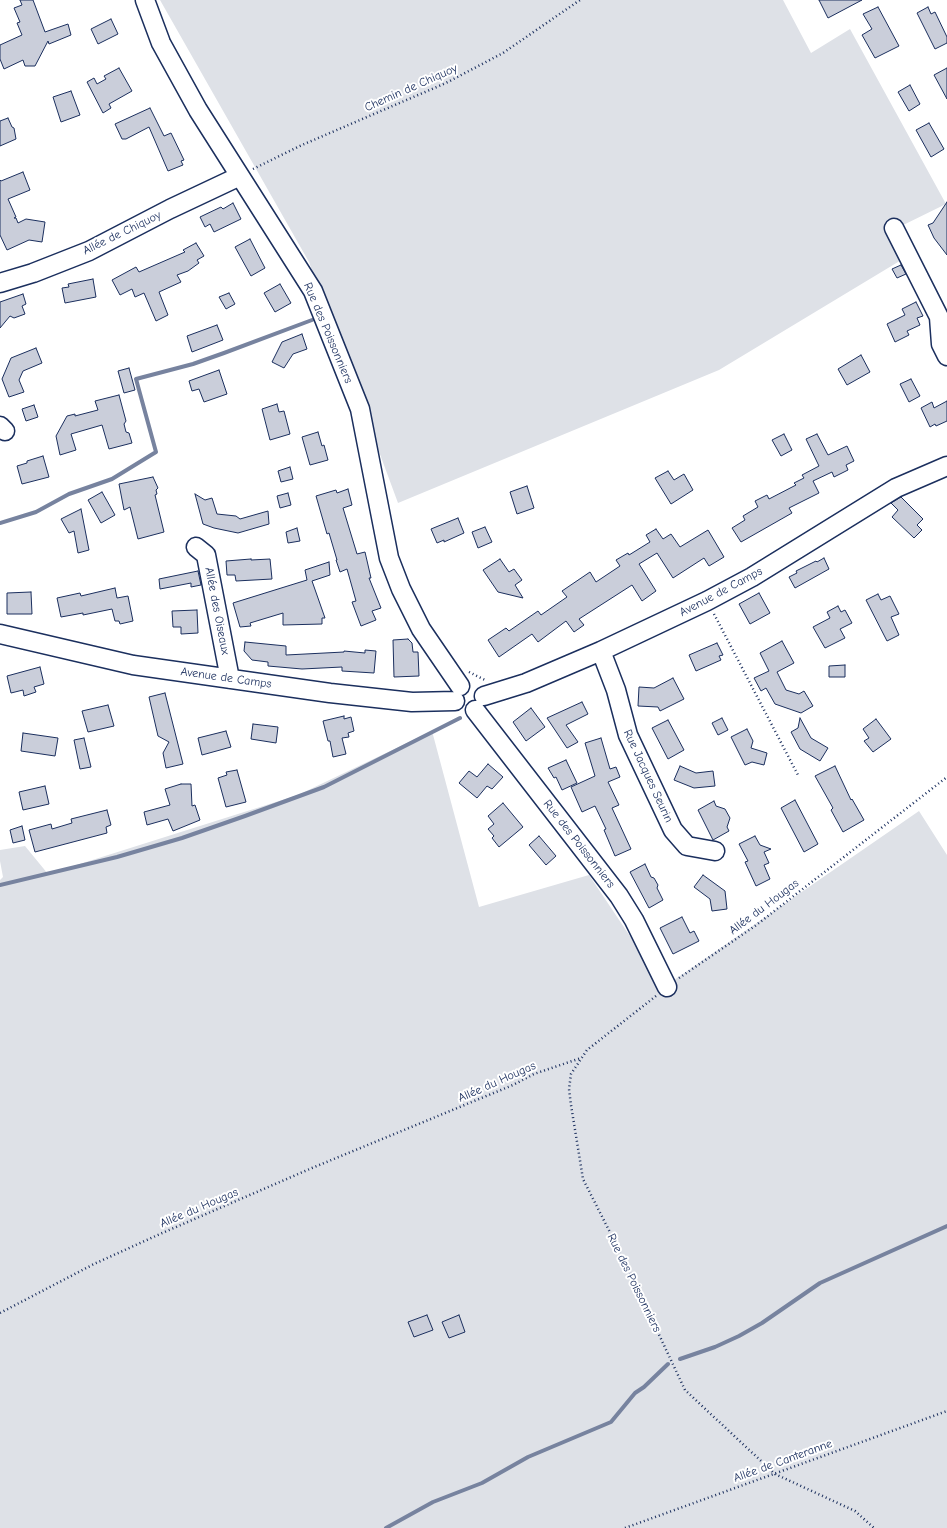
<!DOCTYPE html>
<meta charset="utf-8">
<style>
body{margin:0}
canvas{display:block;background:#fff}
</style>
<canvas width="947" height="1528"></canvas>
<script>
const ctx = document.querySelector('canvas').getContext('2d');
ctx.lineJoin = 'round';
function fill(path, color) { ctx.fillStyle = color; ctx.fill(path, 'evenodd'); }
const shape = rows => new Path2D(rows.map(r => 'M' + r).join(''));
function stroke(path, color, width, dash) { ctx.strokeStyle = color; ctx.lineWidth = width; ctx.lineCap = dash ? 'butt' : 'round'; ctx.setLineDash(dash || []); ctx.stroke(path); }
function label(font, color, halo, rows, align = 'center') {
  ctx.font = font + ' "Comic Neue",sans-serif'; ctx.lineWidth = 4; ctx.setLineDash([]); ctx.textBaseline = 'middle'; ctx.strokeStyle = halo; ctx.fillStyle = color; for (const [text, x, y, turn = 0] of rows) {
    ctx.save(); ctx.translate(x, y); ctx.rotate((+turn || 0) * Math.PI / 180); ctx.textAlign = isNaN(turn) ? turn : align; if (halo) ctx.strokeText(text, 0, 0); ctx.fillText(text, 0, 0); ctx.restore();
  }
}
const green = shape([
 [160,0,783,0,811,53,850,29,946,204,891,231,903,259,719,370,398,503,309,262],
 [432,731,479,907,589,875,664,987,919,811,947,855,947,1528,0,1528,0,880,3,877,0,861,0,850,25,846,48,874,298,795]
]);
const stream = shape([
 [0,523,36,512,69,494,112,479,156,452,136,379,193,364,224,353,312,320],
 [0,885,117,857,182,838,245,816,324,787,460,718],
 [680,1359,715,1347,739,1336,762,1323,820,1283,947,1226],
 [386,1528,433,1502,482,1483,528,1457,611,1422,635,1393,644,1387,668,1364]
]);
const building = shape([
 [20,0,33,0,45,32,68,24,71,35,49,44,48,41,35,66,25,66,23,60,4,69,0,59,0,45,22,35,17,23,20,22,14,8,22,5,20,0],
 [819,0,862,0,828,18,819,0],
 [878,7,899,46,875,58,862,35,872,29,863,14,878,7],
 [928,7,931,14,935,12,947,37,947,43,935,49,917,13,928,7],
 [111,19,118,34,98,44,91,29,111,19],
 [119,68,132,91,109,104,111,108,103,113,87,82,94,78,97,84,106,79,104,76,119,68],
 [947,68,947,99,934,75,947,68],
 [910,85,920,104,909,111,898,92,910,85],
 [71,91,80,115,61,122,53,97,71,91],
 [150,108,164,136,171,133,184,160,181,161,183,165,168,171,149,127,126,139,122,139,115,124,150,108],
 [8,118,12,127,14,128,16,139,0,146,0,121,8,118],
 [929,123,944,149,931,157,916,130,929,123],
 [23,172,30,190,8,199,16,217,14,218,16,218,18,223,26,219,45,222,42,242,29,240,7,250,0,235,0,180,1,181,23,172],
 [947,202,947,255,934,238,928,225,933,223,947,202],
 [233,203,241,219,214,232,210,224,205,227,200,217,221,207,223,209,233,203],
 [250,239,265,268,251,276,235,247,250,239],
 [196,243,204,256,197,260,199,263,188,271,177,275,181,282,159,292,168,315,156,321,144,293,135,297,132,289,120,295,112,280,136,267,139,272,185,252,183,250,196,243],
 [901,265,906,274,897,278,892,269,901,265],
 [93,279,96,297,65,303,62,288,69,287,68,284,93,279],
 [280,284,291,303,275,312,264,293,280,284],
 [229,293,235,304,226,309,219,297,229,293],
 [23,294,26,304,22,306,25,314,14,318,10,316,0,328,0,302,23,294],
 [916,302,923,316,917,318,920,325,907,331,909,335,895,342,887,324,905,315,902,309,916,302],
 [217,325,223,340,192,352,187,336,217,325],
 [302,334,307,349,293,354,284,368,272,362,282,342,302,334],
 [36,348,42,363,23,371,19,380,24,392,9,397,2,379,11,358,36,348],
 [861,355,870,372,847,385,838,369,861,355],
 [129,368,135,390,124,393,118,371,129,368],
 [219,370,227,394,204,402,199,389,192,391,189,381,219,370],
 [911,379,920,396,909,402,900,384,911,379],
 [119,395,126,421,124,424,126,432,129,433,132,443,109,449,102,425,71,434,76,450,60,455,56,436,67,416,75,414,75,416,98,410,95,401,119,395],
 [947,401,947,421,936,426,935,424,930,427,921,408,932,402,934,408,947,401],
 [277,404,279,412,284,411,290,434,270,440,262,409,277,404],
 [34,405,38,417,26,421,22,409,34,405],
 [318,432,322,446,324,445,328,460,310,465,302,437,318,432],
 [784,434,792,450,781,456,772,440,784,434],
 [817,434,828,455,847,446,854,461,846,465,848,470,834,477,832,472,813,481,819,493,789,508,792,513,741,542,732,528,745,520,743,516,758,507,755,501,767,495,769,499,796,485,794,483,804,478,802,475,819,466,806,439,817,434],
 [43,456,49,477,22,484,17,466,27,463,27,461,43,456],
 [290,467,293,479,281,482,278,471,290,467],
 [668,471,674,480,684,474,693,490,671,504,655,478,668,471],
 [153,477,158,488,156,490,157,494,155,495,164,532,138,539,130,507,124,510,119,484,153,477],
 [527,486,534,508,517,514,510,492,527,486],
 [348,489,352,505,343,508,357,554,365,552,371,578,369,578,381,608,372,611,376,620,361,626,352,602,356,601,347,569,340,572,336,560,337,560,329,533,327,534,316,496,336,490,337,493,348,489],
 [102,492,115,515,101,523,88,500,102,492],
 [288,493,291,505,280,508,277,496,288,493],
 [195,494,205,500,212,498,217,514,236,516,240,519,268,511,269,524,238,533,214,528,203,524,195,494],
 [901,497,923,519,917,525,922,530,914,538,892,517,898,510,891,503,901,497],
 [81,509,89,550,78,553,74,531,69,533,61,519,81,509],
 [458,518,464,533,444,542,444,540,437,543,431,529,458,518],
 [485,527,492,542,478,548,472,532,485,527],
 [297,528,300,541,288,543,286,532,297,528],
 [656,529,663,539,671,534,680,547,708,530,724,557,709,566,704,558,673,578,657,553,639,564,656,591,642,601,632,585,579,619,584,625,574,632,566,621,538,642,532,634,499,657,488,640,506,628,509,631,538,611,541,615,567,597,562,591,590,572,596,582,620,566,616,560,628,553,629,555,650,542,646,535,656,529],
 [824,558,829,569,795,588,789,577,797,573,796,571,816,561,817,562,824,558],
 [251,559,251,560,270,559,272,579,236,581,235,575,227,575,226,561,251,559],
 [500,559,509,572,514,569,522,580,515,585,523,598,498,592,483,570,500,559],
 [329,562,330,575,312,581,325,618,322,618,322,624,283,625,283,613,250,623,251,626,240,627,233,603,307,580,305,570,329,562],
 [198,571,201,585,191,587,191,583,160,589,159,579,198,571],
 [115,588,117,598,128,596,133,621,120,624,119,621,115,621,112,609,83,615,83,613,61,617,57,598,80,593,81,596,115,588],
 [31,592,32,614,7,614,7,593,31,592],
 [759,593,770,613,750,624,739,604,759,593],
 [878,594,881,600,890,596,899,614,891,617,899,635,887,641,866,600,878,594],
 [838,606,841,612,845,610,852,623,840,629,845,638,825,648,813,627,830,618,827,612,838,606],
 [197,610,198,633,181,634,181,627,173,627,172,611,197,610],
 [408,639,412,643,413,652,418,652,419,676,394,677,393,640,408,639],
 [782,641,794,663,777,672,786,690,799,694,804,691,813,706,801,713,775,704,766,688,761,691,754,678,769,671,760,653,782,641],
 [245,642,286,646,286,655,344,652,344,651,365,653,365,650,376,651,374,673,342,671,342,667,302,669,268,666,268,662,252,660,244,651,245,642],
 [717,643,723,655,719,656,721,660,696,671,689,655,717,643],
 [845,665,845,677,829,677,829,666,845,665],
 [40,667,44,684,34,687,36,692,24,696,23,690,11,693,7,676,40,667],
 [673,678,684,699,660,711,658,707,638,706,639,687,654,688,673,678],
 [165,693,183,764,166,768,163,753,169,742,158,736,149,697,165,693],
 [582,702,588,714,566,725,578,742,567,748,547,718,582,702],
 [108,705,114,726,88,732,82,711,108,705],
 [531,708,545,727,526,741,513,722,531,708],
 [344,716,344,719,351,717,354,731,348,733,349,737,342,738,346,754,333,757,330,741,328,741,323,721,344,716],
 [722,718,728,730,718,735,712,723,722,718],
 [800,718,811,738,828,748,820,761,800,749,791,732,798,728,800,718],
 [876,719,891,739,873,752,864,741,869,738,863,729,876,719],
 [668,720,684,750,668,759,652,728,668,720],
 [253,724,278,727,276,743,251,739,253,724],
 [747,729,753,741,751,748,767,753,764,765,752,762,745,765,731,737,747,729],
 [226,731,231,747,202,755,198,738,226,731],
 [23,733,58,738,55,756,21,751,23,733],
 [84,738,91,767,80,769,74,740,84,738],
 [601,738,610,769,616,767,620,777,608,782,619,805,612,808,631,849,615,856,604,830,606,829,595,806,582,812,571,787,595,776,585,743,601,738],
 [566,760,577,783,562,790,556,777,554,778,548,768,566,760],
 [488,764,503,777,492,789,487,786,477,798,459,783,469,771,477,777,488,764],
 [680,766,696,773,713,771,715,786,694,788,674,780,680,766],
 [835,766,851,800,852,799,864,820,843,832,831,810,833,808,815,776,835,766],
 [237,770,246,802,226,807,218,778,227,775,226,772,237,770],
 [181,784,191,784,192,806,195,805,200,820,173,831,168,819,147,825,144,812,170,805,165,789,181,784],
 [45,786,49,804,23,810,19,792,45,786],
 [795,800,818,844,804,852,781,808,795,800],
 [714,801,716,806,725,809,730,818,727,827,729,831,713,840,698,810,714,801],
 [503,803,523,827,499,847,492,838,494,836,488,829,494,824,488,816,503,803],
 [107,810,111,825,106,827,107,833,35,852,29,830,51,824,52,829,72,823,71,819,107,810],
 [22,826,25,840,13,843,10,830,22,826],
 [539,836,556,856,546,865,529,845,539,836],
 [755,836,760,845,771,849,764,852,769,863,764,865,770,879,756,886,745,862,748,861,739,844,755,836],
 [645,864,651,877,654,878,658,885,657,888,663,900,649,908,630,872,645,864],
 [703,875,725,891,727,909,712,911,710,899,694,887,703,875],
 [682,917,690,933,694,931,699,941,673,954,660,928,682,917],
 [427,1315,433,1330,414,1337,408,1322,427,1315],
 [459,1315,465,1332,449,1338,442,1322,459,1315]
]);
const path = shape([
 [253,169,302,145,446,83,503,53,580,0],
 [714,614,799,777],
 [469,672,485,680],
 [679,978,755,926,947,777],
 [656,996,587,1050,571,1074,569,1089,571,1105,583,1179,624,1260,685,1390,775,1474,855,1511,874,1528],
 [0,1313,94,1264,160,1234,312,1168,513,1085,534,1074,581,1058],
 [625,1528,947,1411]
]);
const minor = shape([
 [145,0,161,43,198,110,313,291,360,409,389,558,401,589,421,629,460,686],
 [894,228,939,317,941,344,947,356],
 [0,283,33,273,89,251,170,209,240,176],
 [0,426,5,431],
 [196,547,206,555,230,679],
 [0,634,133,665,330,693,412,702,455,701],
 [601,651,616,690,628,735,673,830,687,846,715,851],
 [484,696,526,683,601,651,707,601,752,577,896,488,947,466],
 [475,710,619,896,634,920,667,987]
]);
const streetNames = [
 ["Chemin de Chiquoy",411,88,-24],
 ["Allée de Chiquoy",122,233,-26],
 ["Rue des Poissonniers",328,333,67],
 ["Avenue de Camps",721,592,-28],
 ["Allée des Oiseaux",217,611,79],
 ["Avenue de Camps",226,678,8],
 ["Rue Jacques Seurin",648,776,65],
 ["Rue des Poissonniers",579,844,52],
 ["Allée du Hougas",764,907,-37],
 ["Allée du Hougas",497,1082,-24],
 ["Allée du Hougas",199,1208,-23],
 ["Rue des Poissonniers",634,1283,64],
 ["Allée de Canteranne",783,1461,-20]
];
fill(green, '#dee1e7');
stroke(stream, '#77839f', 4);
fill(building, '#caceda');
stroke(building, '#1b2f5e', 1);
stroke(minor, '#1b2f5e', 21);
stroke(path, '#1b2f5e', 2.5, [1, 3]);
stroke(minor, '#fff', 18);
label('12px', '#1b2f5e', '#fff', streetNames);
</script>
